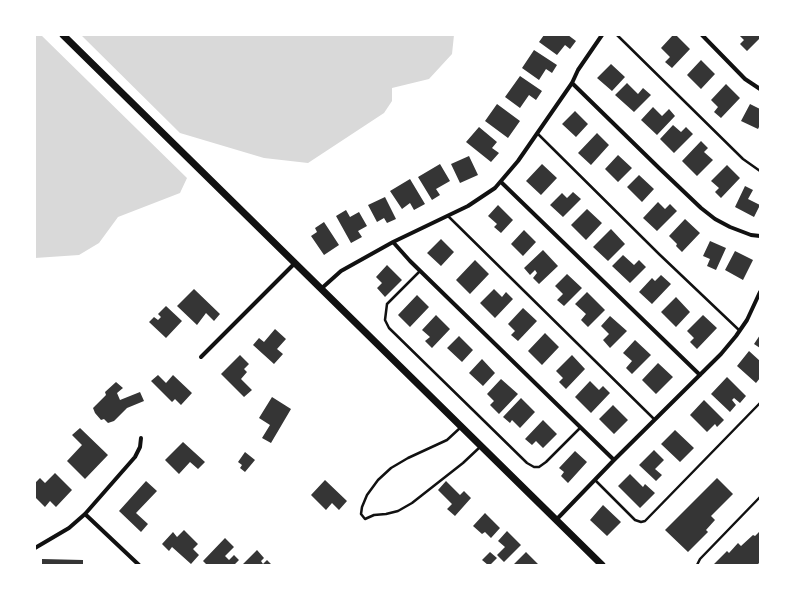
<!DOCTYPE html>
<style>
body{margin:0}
#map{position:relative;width:795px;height:600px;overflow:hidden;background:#fff;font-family:"DejaVu Sans",sans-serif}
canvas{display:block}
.frame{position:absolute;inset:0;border:36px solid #fff;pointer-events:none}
</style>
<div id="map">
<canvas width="795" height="600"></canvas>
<div class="frame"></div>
</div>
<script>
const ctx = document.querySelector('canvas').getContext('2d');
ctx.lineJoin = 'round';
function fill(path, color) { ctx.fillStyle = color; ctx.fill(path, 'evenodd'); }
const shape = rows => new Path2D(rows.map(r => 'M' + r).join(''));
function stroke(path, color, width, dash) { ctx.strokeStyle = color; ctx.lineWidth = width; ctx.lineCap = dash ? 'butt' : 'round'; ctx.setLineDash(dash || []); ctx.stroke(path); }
const water = shape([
 [35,35,41,35,187,178,180,193,118,217,99,243,79,255,35,258],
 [81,35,454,35,452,54,429,79,392,88,392,101,384,113,308,163,264,158,180,133]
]);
const building = shape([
 [544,35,568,35,576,41,570,49,565,45,557,55,539,42],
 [673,35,676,35,690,49,672,68,665,62,670,57,661,48],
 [739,35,760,35,760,38,747,51,740,44,744,40],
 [534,50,557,65,552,73,546,69,539,80,522,68],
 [701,60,715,74,701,89,687,75],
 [611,64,625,77,612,91,597,78],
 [520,76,542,91,536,100,529,95,520,108,505,97],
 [627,83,638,94,643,88,651,95,634,112,615,95],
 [726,84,740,98,721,118,714,112,718,107,711,100],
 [497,104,520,121,508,138,485,121],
 [750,104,760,109,760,125,758,129,741,121],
 [653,107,662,116,669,109,675,116,657,135,641,120],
 [575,111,588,124,576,137,562,124],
 [673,125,681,132,686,127,693,134,674,153,660,139],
 [479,127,497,142,492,148,499,153,491,162,466,142],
 [597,133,609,145,591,165,578,153],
 [701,141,708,148,704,152,713,160,697,176,682,161],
 [618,155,632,168,618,182,605,169],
 [469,156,478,175,460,183,451,164],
 [440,164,450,181,436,189,440,195,432,200,418,177],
 [542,164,557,178,541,195,526,181],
 [727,165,740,178,721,198,715,192,719,188,711,181],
 [639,175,654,189,642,202,627,187],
 [410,179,425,204,414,210,410,203,402,209,390,191],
 [745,186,753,190,748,199,760,205,754,217,735,207],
 [573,192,581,199,563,217,550,205,562,193,567,198],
 [385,197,396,219,387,223,384,218,377,222,368,205],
 [658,202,665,209,670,204,677,211,657,231,643,218],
 [498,205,513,220,501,233,494,227,497,224,488,216],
 [587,209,602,223,586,240,571,225],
 [346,210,350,217,359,212,367,226,358,231,362,237,351,243,336,216],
 [685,219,700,233,682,252,676,246,677,244,669,236],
 [324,222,339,245,324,255,311,236,317,232,315,228],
 [611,229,625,244,608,261,593,247],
 [524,230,536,242,523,256,511,244],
 [441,239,454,252,441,266,427,253],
 [710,241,726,248,716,270,707,266,710,259,703,256],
 [543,250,558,266,539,284,533,278,537,273,535,270,530,275,524,268],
 [735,251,753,260,743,280,725,270],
 [623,255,634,265,639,260,646,267,630,283,612,266],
 [475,260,489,274,470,294,456,280],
 [387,265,402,280,385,297,377,288,382,283,376,277],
 [567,274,582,288,564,306,557,300,563,294,555,286],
 [661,275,671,284,652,304,639,292,652,278,655,281],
 [194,289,220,314,214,321,206,313,197,325,177,306],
 [494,289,502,297,506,292,513,299,495,318,480,303],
 [587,292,605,310,588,327,581,320,586,314,575,304],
 [417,295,429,307,410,327,398,315],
 [676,297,690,312,676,327,661,312],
 [166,306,182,321,166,338,149,322,154,317,158,320,161,317,158,314],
 [523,308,537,321,518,341,511,335,515,331,508,324],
 [436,315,450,329,432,348,425,341,430,337,422,330],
 [703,315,717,328,697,349,690,342,694,338,687,331],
 [610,316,627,331,610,348,603,340,609,334,601,326],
 [275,329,286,339,277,349,283,354,274,364,253,345,259,338,264,342],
 [545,333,559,347,542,365,528,351],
 [760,335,760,348,754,344],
 [459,336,473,350,462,362,447,348],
 [635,340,651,355,632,374,626,368,632,361,623,353],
 [749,351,760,361,760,378,756,383,737,366],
 [240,355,249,364,244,369,247,372,241,379,252,390,244,397,221,374],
 [572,355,585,369,566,389,559,382,563,378,556,371],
 [482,359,495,373,483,386,469,373],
 [658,363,673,377,656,394,642,380],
 [158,375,166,383,173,375,192,393,181,405,175,399,172,402,151,381],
 [727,377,746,396,740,403,734,398,732,400,736,405,730,412,711,394],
 [501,379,518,394,499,414,490,405,494,401,487,394],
 [590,381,599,390,603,386,610,393,591,413,575,397],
 [116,382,123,388,117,393,120,400,140,392,144,401,127,408,114,421,108,423,104,419,101,420,95,413,93,408,106,395,105,392],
 [272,397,291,409,271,443,262,438,270,425,259,418],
 [521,398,535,412,520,428,512,420,510,423,503,417],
 [704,400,724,420,717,427,715,424,707,432,690,415],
 [613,405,628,420,614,434,599,419],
 [543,420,557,434,543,448,536,441,532,445,525,439],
 [80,428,108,455,85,479,67,461,82,445,72,435],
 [675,430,694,448,680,462,661,444],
 [183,442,205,462,198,469,190,462,179,474,165,460],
 [654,450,664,460,655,469,662,475,656,481,639,465],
 [575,451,587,462,568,483,561,476,564,472,559,468],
 [245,452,255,460,245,472,240,468,242,465,238,462],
 [55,473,72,490,56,507,50,501,45,507,35,497,35,483,40,478,45,483],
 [630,474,643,487,645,484,655,493,640,508,618,486],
 [717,478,733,494,711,516,715,520,706,530,708,532,688,552,665,530],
 [325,480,347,501,339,510,332,503,326,510,311,495],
 [146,481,157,491,136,513,148,524,141,532,119,511],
 [446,481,460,495,464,491,471,498,455,516,447,509,452,504,438,490],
 [603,505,621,522,607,536,590,520],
 [485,513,500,528,491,538,485,532,482,534,473,526],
 [184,530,198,544,193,549,199,555,191,564,172,547,169,551,162,544,173,532,177,537],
 [507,531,521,545,504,562,497,555,505,547,498,541],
 [760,531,760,562,757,565,713,565,727,551,729,553,738,543,741,546,753,535,755,536],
 [225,538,234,547,225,556,229,560,234,555,239,560,234,565,207,565,203,561],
 [257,550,264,558,261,561,263,564,267,560,272,565,242,565],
 [490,552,497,558,490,565,488,565,482,560],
 [526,552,539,565,513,565],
 [42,559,83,560,83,565,42,565]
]);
const service = shape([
 [617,35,743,159,760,171],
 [537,133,659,254,740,331],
 [448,216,654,419],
 [420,271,387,304,385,320,389,328,478,415,527,463,534,467,539,467,546,462,580,428],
 [460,428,447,440,408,458,391,468,378,480,367,495,362,507,361,514,365,519,374,515,386,514,398,511,412,503,463,463,480,447],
 [595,480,635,520,641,522,645,521,760,403],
 [697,565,700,559,760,497]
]);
const minor = shape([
 [702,35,745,79,760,89],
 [572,83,659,168,701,208,715,219,730,227,751,235,760,236],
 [501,182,700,375],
 [393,242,410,261,614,460],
 [322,288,341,271,393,242,468,206,495,188,518,161,572,83,578,70,602,35],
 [201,357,295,263],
 [85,514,139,565],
 [557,519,614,460,721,354,736,336,747,320,760,292],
 [35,548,69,528,85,514,135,457,140,447,141,438]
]);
const secondary = shape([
 [63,35,602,565]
]);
fill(water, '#d9d9d9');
fill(building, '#353535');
stroke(service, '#111', 2.5);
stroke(minor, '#111', 4);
stroke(secondary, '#111', 7);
</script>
